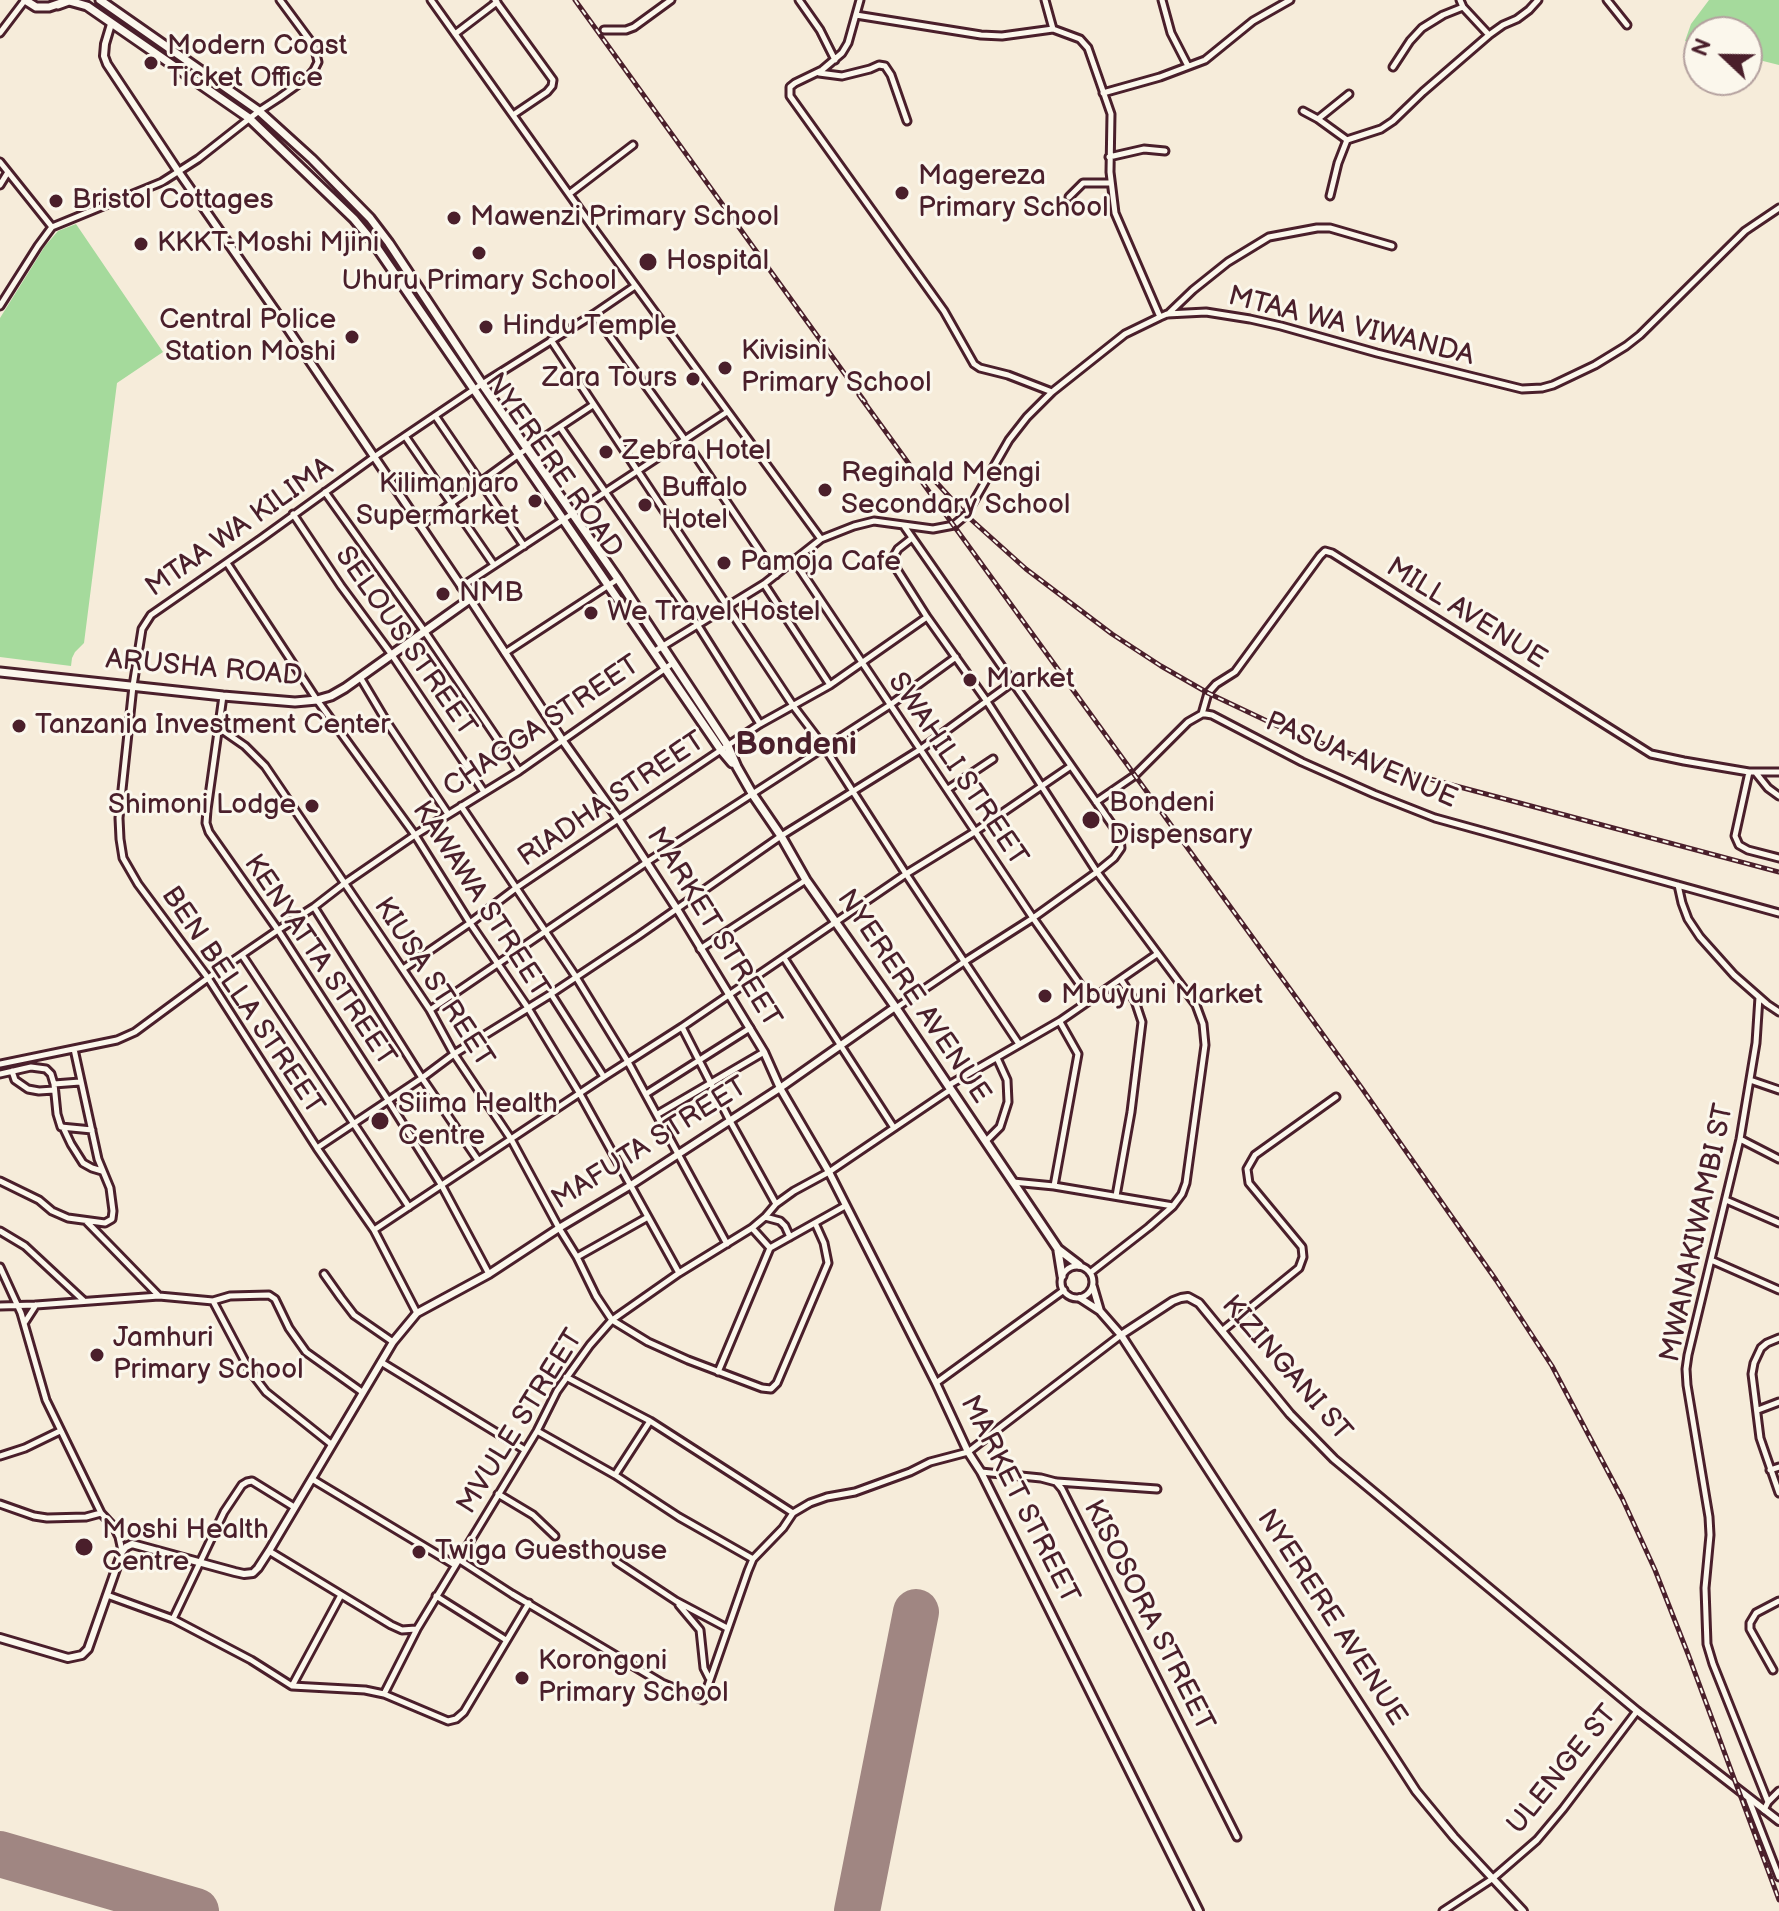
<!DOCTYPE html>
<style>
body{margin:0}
#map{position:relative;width:1779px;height:1911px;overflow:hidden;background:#f6ecda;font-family:"Balsamiq Sans",sans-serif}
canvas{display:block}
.north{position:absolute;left:1683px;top:16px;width:80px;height:80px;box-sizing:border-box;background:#fbf7ec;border:2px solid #b4a19f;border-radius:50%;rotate:292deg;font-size:22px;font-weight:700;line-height:32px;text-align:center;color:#4a1f2b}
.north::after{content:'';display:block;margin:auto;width:28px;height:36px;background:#4a1f2b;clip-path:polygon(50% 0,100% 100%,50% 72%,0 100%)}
</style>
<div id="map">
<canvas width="1779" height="1911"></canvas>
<div class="north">N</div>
</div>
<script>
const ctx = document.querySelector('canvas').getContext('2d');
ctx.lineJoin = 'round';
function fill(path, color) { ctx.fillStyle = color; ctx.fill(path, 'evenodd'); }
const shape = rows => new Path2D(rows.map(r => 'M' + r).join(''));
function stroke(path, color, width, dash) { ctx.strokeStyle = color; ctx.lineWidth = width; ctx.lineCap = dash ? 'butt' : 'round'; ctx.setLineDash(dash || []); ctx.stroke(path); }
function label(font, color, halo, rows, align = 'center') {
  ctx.font = font + ' "Balsamiq Sans",sans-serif'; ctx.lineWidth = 6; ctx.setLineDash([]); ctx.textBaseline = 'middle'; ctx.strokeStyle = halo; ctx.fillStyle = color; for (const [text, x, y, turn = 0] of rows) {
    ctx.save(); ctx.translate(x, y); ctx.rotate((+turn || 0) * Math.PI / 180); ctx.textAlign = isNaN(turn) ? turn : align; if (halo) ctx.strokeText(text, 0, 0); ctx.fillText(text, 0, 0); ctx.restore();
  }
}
const green = shape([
 [1709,0,1779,0,1779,65,1747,57,1747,32,1699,32,1699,45,1685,41,1691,24],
 [76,224,163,352,117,383,84,643,75,652,72,658,71,666,0,657,0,318,45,246,58,231]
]);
const runway = shape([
 [0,1854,196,1911],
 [857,1911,916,1612]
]);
const minor = shape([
 [431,0,591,225,821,539],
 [495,0,553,80,552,86,547,92,513,115],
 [799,0,820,30,835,60],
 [860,0,848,43,842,53,822,70,795,83,790,87,790,96,944,311,974,364,980,368,1008,375,1052,392],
 [1045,0,1053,29,1080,39,1088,48,1111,114,1110,172,1115,213,1160,317],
 [1162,0,1171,33,1188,66],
 [1460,0,1463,7,1489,35],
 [1607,0,1627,25],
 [856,15,981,35,1002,36,1053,29],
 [604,30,626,30,634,27,671,0],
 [0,33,25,0],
 [455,34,497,2],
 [1393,67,1410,41,1422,28,1443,15,1463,7],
 [819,73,842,76,870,69,879,65,885,66,891,75,907,121],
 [1103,93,1160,77,1205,60,1253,21,1290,0],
 [1303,111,1318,119,1347,140],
 [1318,119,1349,94],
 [1109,157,1144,149,1165,151],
 [0,162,52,227],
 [0,185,8,172],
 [569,194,633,145],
 [1330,196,1338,163,1347,140,1381,129,1393,121,1423,92,1489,35,1503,25,1517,19,1529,10,1538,0],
 [1069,197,1083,183,1111,183],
 [0,306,38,246,52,227,162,182,198,159,259,111,279,98,307,78,314,70,318,62,314,46,280,0],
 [594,314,685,440,776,575],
 [1168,314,1193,290,1228,262,1269,237,1317,228,1330,228,1392,246],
 [551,340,794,707,825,748,906,874,1019,1044],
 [436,417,524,546],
 [560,427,697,624,760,724],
 [405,436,494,565],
 [325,492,425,632,519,771],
 [293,514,341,586,392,655,484,792],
 [420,526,519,454,593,405],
 [912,538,898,549,894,556,894,565,927,617,986,700,1097,872,1196,1005,1203,1024,1205,1045,1186,1183,1182,1194,1173,1206,1149,1227,1090,1273],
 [793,559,1033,918,1091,1000],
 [227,563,317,700,415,835,470,923,528,1008,580,1094,679,1273],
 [764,584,830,685],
 [461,587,727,412],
 [655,651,764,584,821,539,854,526,874,521,933,529,954,525,966,515,1009,440,1027,417,1052,392,1125,334,1160,317,1167,314,1206,312,1250,319,1281,326,1377,353,1522,389,1542,388,1553,385,1595,365,1626,346,1640,335,1745,231,1779,208],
 [505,653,618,579],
 [360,677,388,724,448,814],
 [223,696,207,810,206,823,209,832,278,930,388,1100,442,1186,489,1274],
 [1202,714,1208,693,1216,684,1235,672,1320,556,1325,551,1332,553,1651,754,1684,761,1749,772,1779,772],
 [219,728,245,746,265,766,381,937,430,1010,454,1054,511,1139,559,1228,577,1257,596,1296,612,1320,648,1342,688,1360,762,1388,771,1389,777,1383,828,1263,824,1243,815,1223],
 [1749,772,1735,836,1739,845,1748,850,1779,858],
 [1756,773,1768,788,1779,796],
 [948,789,993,759],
 [1096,802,1134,776,1188,722,1202,714,1206,714,1212,715,1302,762,1374,794,1435,818,1779,913],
 [461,806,576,977,628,1062,727,1244],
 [1678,885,1682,903,1688,919,1700,937,1734,975,1767,1004,1779,1012],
 [314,907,422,1078,478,1160],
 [700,949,806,880],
 [242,955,409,1207],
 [784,958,894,1128],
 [403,969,470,923,516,888,721,750,760,724,830,685,927,617],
 [551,994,604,1077],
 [1759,997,1756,1043,1740,1139,1688,1355,1686,1369,1687,1385,1709,1517,1710,1535,1705,1588,1707,1644,1713,1664,1768,1802],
 [896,1008,964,962,1033,918,1097,872,1114,858,1121,848,1120,839,1113,826,904,526],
 [430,1010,647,862,890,705,956,657],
 [682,1027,730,1121,776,1204],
 [0,1064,117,1040,135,1032,208,978,278,930,314,907,345,883,415,835,519,771,673,663],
 [12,1071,15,1080,28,1089,39,1091,54,1090],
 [0,1074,31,1067,46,1069,51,1074,54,1084,57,1114,61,1127,92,1130],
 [1750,1080,1779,1090],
 [54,1084,80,1082],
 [949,1085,1060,1021,1157,954],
 [646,1094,750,1028],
 [658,1114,764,1052],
 [63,1127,71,1144,83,1163,92,1168,102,1171],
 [1740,1139,1779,1159],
 [986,1141,1000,1127,1008,1102,1007,1080,997,1058],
 [317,1148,422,1078,454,1054,551,994,638,936,781,836,921,749,1013,682],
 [0,1181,39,1200,52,1211,68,1218,105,1223,112,1219,113,1211,110,1188,98,1159,74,1049],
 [1013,1182,1054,1186,1173,1206],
 [1054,1186,1078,1054,1060,1022],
 [1116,1196,1131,1112,1142,1022,1135,1001,1121,980],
 [1726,1200,1779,1223],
 [765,1217,780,1221,785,1226,790,1237],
 [87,1222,158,1295],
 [374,1230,604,1077,682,1027,906,874,976,831,1071,766],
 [0,1231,25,1246,83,1300],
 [770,1248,845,1206],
 [577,1257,648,1217],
 [1711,1260,1779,1290],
 '1061 1282a16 16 0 1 1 32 0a16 16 0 1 1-32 0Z',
 [0,1267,21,1313,46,1400,101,1513,114,1527,119,1537,122,1551],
 [324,1274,341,1298,354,1315,393,1342],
 [213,1301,250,1371,266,1392,331,1444],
 [0,1306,36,1305,159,1296,213,1301,230,1296,269,1295,275,1299,289,1328,306,1352,362,1392],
 [417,1313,374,1230,317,1148,208,978,138,884,123,858,120,839,119,818,133,686,142,629,151,615,262,538,374,457,482,384,594,314,635,286],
 [25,1322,36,1305],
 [1223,1330,1299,1268,1303,1257,1302,1247,1249,1183,1247,1169,1255,1155,1336,1097],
 [1779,1338,1767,1343,1761,1348,1754,1363,1752,1374,1760,1438,1779,1493],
 [381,1362,525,1450],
 [718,1372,770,1248,752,1228],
 [936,1383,1064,1290],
 [1758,1410,1779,1402],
 [537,1431,615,1475,679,1517,753,1559],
 [0,1456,25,1448,60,1431],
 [1770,1470,1779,1467],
 [981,1472,1041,1478,1056,1482,1062,1489,1237,1837],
 [615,1475,650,1421],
 [312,1479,455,1565],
 [1057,1482,1157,1489],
 [498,1494,533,1515,555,1536],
 [0,1504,34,1516,47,1518,86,1517,101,1513],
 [793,1513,810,1503,827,1497,855,1492,910,1472,930,1462,968,1452,1121,1335],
 [269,1551,391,1625,402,1630,416,1629],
 [458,1559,512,1594,662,1683,703,1700,748,1571,753,1559,783,1528,793,1513,650,1421,566,1377],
 [617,1562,676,1601,727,1628],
 [107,1595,173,1619,251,1660,292,1686,365,1690,384,1694,448,1721,456,1719,464,1712,529,1603],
 [436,1596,506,1640],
 [679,1605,700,1630,704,1668,709,1678],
 [173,1619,224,1512,242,1485,247,1482,252,1481,294,1507],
 [1773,1670,1750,1629,1750,1623,1756,1613,1779,1601],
 [292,1686,341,1595],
 [384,1694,417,1629,537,1431,557,1391,590,1345,612,1320,679,1273,752,1228,765,1217,776,1204,794,1191,829,1172,950,1090],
 [1749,1800,1779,1877],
 [1764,1810,1768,1802,1779,1791],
 [1443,1911,1492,1879,1537,1840,1563,1809,1637,1711]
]);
const tertiary = shape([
 [111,24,105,44,104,56,107,64,178,171,288,329,470,599,563,741,619,820,677,909,764,1052,780,1088,829,1172,936,1383,968,1452,981,1472,1199,1911],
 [1093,1287,1100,1311],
 [1080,1298,1100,1311,1121,1335,1416,1791,1454,1837,1523,1911],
 [1121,1335,1173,1301,1181,1298,1188,1297,1199,1303,1290,1414,1334,1459,1637,1711,1779,1821],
 [0,1638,68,1658,82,1655,88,1649,122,1552,126,1547,132,1544,235,1572,244,1574,253,1573,258,1568,269,1551,393,1342,417,1313,489,1274,559,1228,631,1185,780,1088,895,1007]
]);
const secondary = shape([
 [25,0,36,7,49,7,61,3],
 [100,0,259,111,312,159,370,218,389,243,482,384,618,579,728,746,737,767,753,795,781,836,806,880,896,1008,1058,1249,1079,1265],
 [58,5,69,1,87,6,249,118,354,219,373,242,721,750,732,763],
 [0,672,223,696,295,702,317,700,331,696,345,688,470,599],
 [1058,1251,1062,1276]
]);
const rail = shape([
 [575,0,865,402],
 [859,395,1361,1087,1496,1280,1552,1366,1623,1500,1655,1570,1688,1654,1779,1900],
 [926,471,966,515,1026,569,1112,634,1161,666,1208,693,1286,730,1365,759,1426,778,1779,872]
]);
const markers = [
 [151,63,8,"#4a1f2b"],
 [902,193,8,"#4a1f2b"],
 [56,201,8,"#4a1f2b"],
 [454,218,8,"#4a1f2b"],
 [141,244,8,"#4a1f2b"],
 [479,253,8,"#4a1f2b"],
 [648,262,10,"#4a1f2b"],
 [486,327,8,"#4a1f2b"],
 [352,337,8,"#4a1f2b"],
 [725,368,8,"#4a1f2b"],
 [693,379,8,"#4a1f2b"],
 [606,452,8,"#4a1f2b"],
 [825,490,8,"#4a1f2b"],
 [535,501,8,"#4a1f2b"],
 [645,505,8,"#4a1f2b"],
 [724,563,8,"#4a1f2b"],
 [443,594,8,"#4a1f2b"],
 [591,613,8,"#4a1f2b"],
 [970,680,8,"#4a1f2b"],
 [19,726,8,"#4a1f2b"],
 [312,806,8,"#4a1f2b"],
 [1091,820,10,"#4a1f2b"],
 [1045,996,8,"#4a1f2b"],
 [380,1121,10,"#4a1f2b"],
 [97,1355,8,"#4a1f2b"],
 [84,1547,10,"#4a1f2b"],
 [419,1552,8,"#4a1f2b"],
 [522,1678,8,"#4a1f2b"]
];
const poiNames = [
 ["Modern Coast",167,47],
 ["Ticket Office",167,79],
 ["Magereza",918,177],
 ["Primary School",918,209],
 ["Bristol Cottages",72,201],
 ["Mawenzi Primary School",470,218],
 ["KKKT-Moshi Mjini",157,244],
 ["Hospital",666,262],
 ["Uhuru Primary School",479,282,"center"],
 ["Central Police",336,321,"right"],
 ["Station Moshi",336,353,"right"],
 ["Hindu Temple",502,327],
 ["Kivisini",741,352],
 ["Primary School",741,384],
 ["Zara Tours",677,379,"right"],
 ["Zebra Hotel",622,452],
 ["Reginald Mengi",841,474],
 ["Secondary School",841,506],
 ["Kilimanjaro",519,485,"right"],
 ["Supermarket",519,517,"right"],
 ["Buffalo",661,489],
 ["Hotel",661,521],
 ["Pamoja Cafe",740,563],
 ["NMB",459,594],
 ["We Travel Hostel",607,613],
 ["Market",986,680],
 ["Tanzania Investment Center",35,726],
 ["Bondeni",1109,804],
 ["Dispensary",1109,836],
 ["Shimoni Lodge",296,806,"right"],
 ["Mbuyuni Market",1061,996],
 ["Siima Health",398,1105],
 ["Centre",398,1137],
 ["Jamhuri",113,1339],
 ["Primary School",113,1371],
 ["Moshi Health",102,1531],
 ["Centre",102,1563],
 ["Twiga Guesthouse",435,1552],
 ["Korongoni",538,1662],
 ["Primary School",538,1694]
];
const streetNames = [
 ["MTAA WA VIWANDA",1351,327,14],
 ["NYERERE ROAD",553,466,55],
 ["MTAA WA KILIMA",240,528,-35],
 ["MILL AVENUE",1466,614,32],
 ["SELOUS STREET",405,642,55],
 ["ARUSHA ROAD",204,669,5],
 ["CHAGGA STREET",542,727,-34],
 ["PASUA AVENUE",1361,761,23],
 ["SWAHILI STREET",957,770,56],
 ["RIADHA STREET",612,800,-34],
 ["KAWAWA STREET",480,900,57],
 ["MARKET STREET",713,928,58],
 ["KENYATTA STREET",319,961,56],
 ["KIUSA STREET",433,983,57],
 ["NYERERE AVENUE",913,997,56],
 ["BEN BELLA STREET",242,1001,56],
 ["MAFUTA STREET",650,1144,-32],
 ["MWANAKIWAMBI ST",1698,1233,-78],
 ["KIZINGANI ST",1286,1369,49],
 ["MVULE STREET",521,1422,-58],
 ["MARKET STREET",1019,1500,63],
 ["KISOSORA STREET",1148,1616,63],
 ["NYERERE AVENUE",1331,1618,57],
 ["ULENGE ST",1563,1770,-51]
];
const quarterNames = [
 ["Bondeni",796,746]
];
fill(green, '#a5da9c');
stroke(runway, '#a08682', 46);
stroke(minor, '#4a1f2b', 11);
stroke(tertiary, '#4a1f2b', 12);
stroke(secondary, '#4a1f2b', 13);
stroke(minor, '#fbf7ec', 5);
stroke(tertiary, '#fbf7ec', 6);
stroke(secondary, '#fbf7ec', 7);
stroke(rail, '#4a1f2b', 5);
stroke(rail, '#fbf7ec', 2, [6]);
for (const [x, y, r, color] of markers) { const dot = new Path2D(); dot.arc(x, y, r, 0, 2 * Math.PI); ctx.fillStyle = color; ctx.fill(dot); stroke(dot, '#fbf7ec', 3); }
label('28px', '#4a1f2b', '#fbf7ec', poiNames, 'left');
label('28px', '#4a1f2b', '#fbf7ec', streetNames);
label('bold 32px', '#4a1f2b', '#fbf7ec', quarterNames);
</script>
